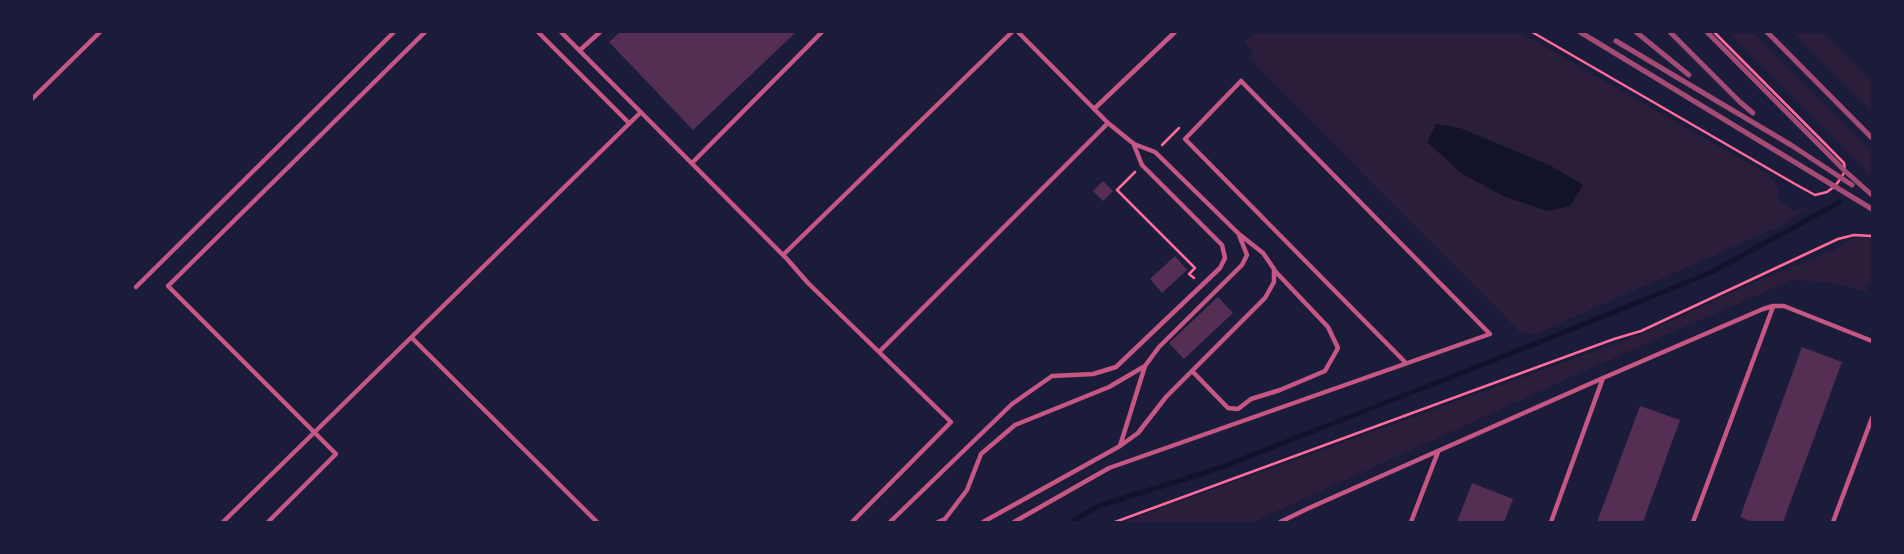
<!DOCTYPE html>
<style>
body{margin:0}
#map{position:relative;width:1904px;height:554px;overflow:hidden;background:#1b1b3a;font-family:Mulish,sans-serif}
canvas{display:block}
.frame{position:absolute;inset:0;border:33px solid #1b1b3a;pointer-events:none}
</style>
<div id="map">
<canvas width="1904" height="554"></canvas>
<div class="frame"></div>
</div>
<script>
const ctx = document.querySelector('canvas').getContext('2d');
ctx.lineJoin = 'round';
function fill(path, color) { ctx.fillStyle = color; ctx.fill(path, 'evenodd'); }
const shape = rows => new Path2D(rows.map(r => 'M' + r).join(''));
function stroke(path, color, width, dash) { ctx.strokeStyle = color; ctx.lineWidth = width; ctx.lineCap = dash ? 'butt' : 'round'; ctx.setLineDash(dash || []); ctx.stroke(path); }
const green = shape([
 [1255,32,1519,32,1769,175,1779,189,1777,198,1788,207,1795,211,1809,207,1783,225,1533,335,1519,331,1248,58,1254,52,1244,42],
 [1436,124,1460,128,1551,166,1583,184],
 [1728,32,1753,32,1872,152,1872,175,1871,176],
 [1792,32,1823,32,1872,81,1872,112],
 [1863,232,1872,240,1872,279,1865,292,1830,282,1792,280,1620,355,1253,522,1123,522,1639,335,1760,280,1834,250]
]);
const water = shape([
 [1436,124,1460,128,1551,166,1583,185,1570,206,1548,211,1503,196,1461,173,1427,142]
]);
const stream = shape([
 [1071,522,1099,506,1222,467,1550,338,1712,272,1840,202]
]);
const building = shape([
 [620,32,796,32,693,130,609,42],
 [1103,181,1113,191,1103,201,1093,191],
 [1175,256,1187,270,1162,293,1150,279],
 [1218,297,1233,313,1184,359,1169,343],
 [1802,347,1842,362,1783,522,1753,522,1740,517],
 [1640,406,1680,420,1643,522,1597,522],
 [1472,483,1513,499,1504,522,1457,522]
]);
const path = shape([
 [1532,32,1795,184,1815,195,1827,192,1835,186,1841,178,1845,171,1844,163,1714,32],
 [1162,145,1179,128],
 [1135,172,1117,190,1195,268,1189,274,1194,278],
 [1115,522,1614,339,1641,331,1838,239,1854,235,1872,236]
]);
const service = shape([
 [538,32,629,123],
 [561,32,787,259,808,283,951,422,852,522],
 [1018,32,1108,123,1134,144,1155,152,1239,234,1263,253,1274,269,1274,282,1265,298,1166,397,1138,433,1120,446],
 [580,50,600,32],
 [32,99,100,32],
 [1094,109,1175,32],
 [692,163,822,32],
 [783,255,1012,32],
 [136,287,394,32],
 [412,338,597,522],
 [879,352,1108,123],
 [1192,371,1228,408,1238,409,1251,399,1280,390,1325,371,1338,348,1328,327,1274,270],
 [223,522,641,112],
 [268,522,336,454,168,286,425,32],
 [890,522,1012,404,1052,376,1093,374,1116,367,1220,268,1225,258,1222,245,1142,165,1134,145],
 [938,522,945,519,967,490,981,454,1015,425,1109,387,1145,366,1159,347,1242,265,1247,255,1239,235],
 [983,522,1120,446,1145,366],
 [1014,522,1109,468,1490,334,1241,81,1185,139,1405,362],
 [1280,522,1309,508,1603,378,1763,309,1773,306,1784,306,1872,341],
 [1411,522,1438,452],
 [1551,522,1603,378],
 [1693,522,1773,307],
 [1833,522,1872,418]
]);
const rail = shape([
 [1580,32,1872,209],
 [1636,32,1689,75],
 [1670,32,1740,102,1753,113],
 [1707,32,1845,171,1872,195],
 [1767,32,1872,138],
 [1616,41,1791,145,1852,185]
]);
fill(green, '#2a1e3b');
fill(water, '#12122b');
stroke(stream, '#12122b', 5);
fill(building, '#542f53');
stroke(path, '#ff6b9d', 2.5);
stroke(service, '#c65784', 4.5);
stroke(rail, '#a44b75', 5);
</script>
